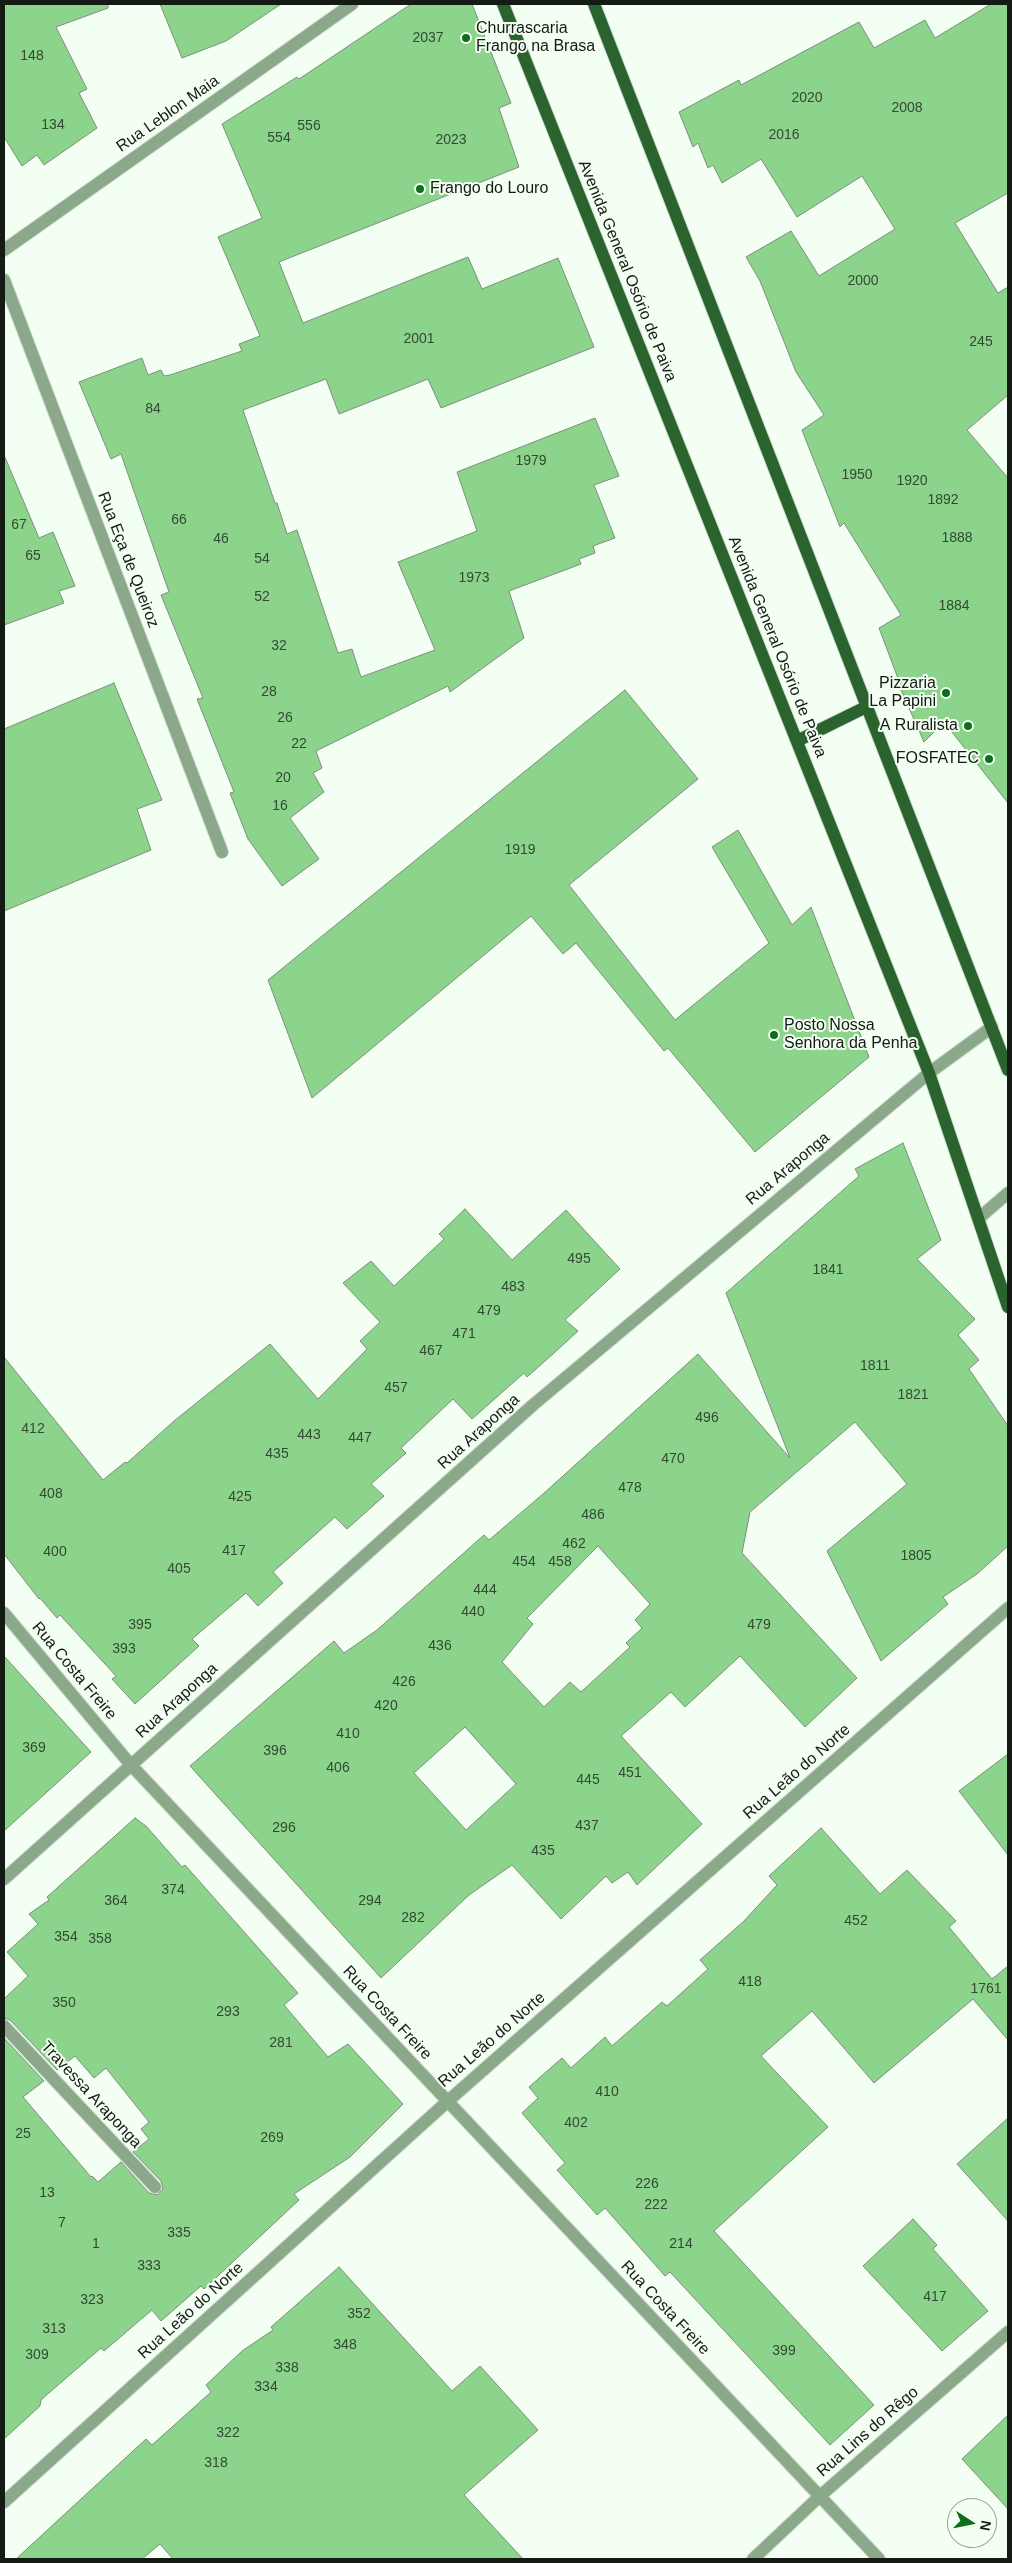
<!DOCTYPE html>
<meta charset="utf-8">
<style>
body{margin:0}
#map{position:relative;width:1012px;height:2563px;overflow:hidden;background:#f3fff2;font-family:Helvetica,sans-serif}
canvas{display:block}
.frame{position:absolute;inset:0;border:5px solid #141b14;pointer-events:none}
.north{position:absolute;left:947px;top:2498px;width:50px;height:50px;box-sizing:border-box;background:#f3fff2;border:1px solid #9aa499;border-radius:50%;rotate:101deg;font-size:14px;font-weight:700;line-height:20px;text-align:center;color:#141b14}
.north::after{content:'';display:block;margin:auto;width:18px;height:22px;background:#0f6f1d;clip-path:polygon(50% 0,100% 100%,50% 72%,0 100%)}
</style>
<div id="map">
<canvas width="1012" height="2563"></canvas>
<div class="frame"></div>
<div class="north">N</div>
</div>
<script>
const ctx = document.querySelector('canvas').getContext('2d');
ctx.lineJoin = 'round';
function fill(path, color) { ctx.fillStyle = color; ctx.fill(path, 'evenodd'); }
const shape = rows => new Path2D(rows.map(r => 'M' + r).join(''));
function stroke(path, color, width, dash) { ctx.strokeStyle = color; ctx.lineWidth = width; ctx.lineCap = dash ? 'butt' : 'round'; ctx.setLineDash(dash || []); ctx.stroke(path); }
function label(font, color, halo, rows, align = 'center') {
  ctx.font = font + ' Helvetica,sans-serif'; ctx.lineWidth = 4; ctx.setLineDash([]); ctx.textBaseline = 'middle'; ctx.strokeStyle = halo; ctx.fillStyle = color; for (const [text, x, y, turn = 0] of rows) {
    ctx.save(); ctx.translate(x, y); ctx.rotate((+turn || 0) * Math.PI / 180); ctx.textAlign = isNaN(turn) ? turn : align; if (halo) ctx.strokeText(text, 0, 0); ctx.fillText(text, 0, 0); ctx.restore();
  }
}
const building = shape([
 [4,4,108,4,108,8,56,27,87,89,79,93,97,128,44,165,37,155,22,166,4,137,4,4],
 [160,4,281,4,226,41,182,58,160,4],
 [411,4,472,4,511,103,499,108,519,167,279,262,303,323,468,257,482,289,558,258,594,347,441,408,428,379,339,414,326,379,243,410,275,503,277,503,287,534,297,530,338,653,352,649,361,677,435,650,398,562,477,531,457,472,595,418,619,476,594,485,615,538,593,546,595,553,579,559,581,564,509,591,524,638,450,692,448,686,316,751,322,768,313,773,324,792,290,818,319,859,282,886,248,839,230,793,234,792,197,699,203,698,161,595,169,592,121,454,111,459,79,382,142,358,148,375,161,370,164,376,170,375,242,351,239,344,260,336,218,237,262,218,222,124,297,77,299,79,411,4],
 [991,4,1008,4,1008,193,955,223,998,293,1008,287,1008,395,967,430,1008,478,1008,803,944,722,924,742,901,690,902,689,879,628,901,615,844,523,840,527,802,430,824,415,796,372,760,281,746,257,791,231,819,276,895,229,862,176,797,217,761,159,722,183,713,165,708,168,698,143,693,147,679,112,739,80,741,85,859,22,874,48,925,20,935,38,991,4],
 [4,455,39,538,53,532,75,586,59,591,64,603,4,625,4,455],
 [114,683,162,800,137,809,151,850,4,911,4,729,114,683],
 [625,690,698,779,569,885,675,1020,769,943,712,847,738,830,792,925,811,907,869,1057,755,1152,668,1048,664,1051,576,943,563,954,531,916,312,1098,268,980,625,690],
 [903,1143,941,1240,917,1259,975,1319,958,1335,979,1360,969,1369,1008,1426,1008,1546,977,1574,943,1597,948,1604,881,1661,827,1551,907,1484,855,1422,750,1512,742,1553,857,1678,805,1727,740,1656,685,1707,671,1692,621,1736,702,1824,637,1885,628,1872,612,1883,606,1876,561,1919,512,1865,469,1895,381,1978,190,1766,334,1641,344,1653,377,1630,484,1535,489,1540,543,1494,698,1354,790,1458,726,1293,859,1176,855,1169,903,1143],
 [598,1546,650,1604,635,1620,642,1628,626,1643,630,1647,581,1692,570,1682,544,1707,502,1662,533,1624,527,1618,598,1546],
 [465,1727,516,1784,466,1830,414,1773,465,1727],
 [465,1209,512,1260,566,1210,620,1269,565,1320,578,1331,553,1354,527,1377,524,1373,472,1419,453,1399,401,1448,406,1453,371,1484,384,1496,347,1529,335,1517,273,1572,283,1583,258,1606,246,1593,192,1639,199,1646,135,1704,112,1679,116,1676,60,1615,57,1618,40,1598,39,1599,4,1554,4,1357,103,1480,125,1462,127,1463,174,1421,270,1344,318,1399,367,1349,360,1341,380,1322,343,1283,371,1261,394,1286,444,1239,439,1234,465,1209],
 [4,1656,91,1752,4,1831,4,1656],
 [1008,1754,1008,1855,959,1791,1008,1754],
 [135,1818,146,1826,182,1867,185,1865,298,1993,284,2005,328,2057,348,2044,403,2104,350,2157,294,2194,299,2200,204,2289,201,2286,161,2321,152,2310,104,2351,101,2348,50,2392,41,2400,40,2406,4,2439,4,2038,44,2081,23,2097,91,2177,92,2176,98,2182,121,2162,149,2193,157,2195,163,2189,161,2181,133,2152,149,2139,141,2129,149,2122,106,2068,94,2078,75,2056,57,2070,10,2020,4,2018,4,1999,28,1976,7,1952,38,1924,29,1914,49,1900,47,1897,135,1818],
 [821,1828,880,1894,907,1870,956,1921,949,1927,992,1979,1008,1966,1008,2040,973,1999,874,2083,812,2011,761,2056,828,2127,714,2231,874,2405,830,2445,670,2272,665,2276,605,2208,597,2215,557,2170,565,2163,522,2113,538,2098,529,2087,562,2058,571,2068,605,2037,612,2046,662,2002,667,2006,708,1969,700,1960,744,1921,777,1885,769,1876,821,1828],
 [1008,2118,1008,2221,957,2164,1008,2118],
 [913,2219,937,2245,933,2249,988,2311,942,2351,863,2266,913,2219],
 [339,2267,452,2391,480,2366,538,2430,464,2495,523,2559,173,2559,160,2544,142,2559,16,2559,146,2439,152,2445,211,2392,206,2385,242,2351,273,2330,271,2327,339,2267],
 [1008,2415,1008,2509,962,2459,1008,2415]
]);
const street = shape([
 [4,250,352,4],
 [4,280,222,852],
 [979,1218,1008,1193],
 [4,1613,130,1764,879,2559],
 [4,1879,533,1405,929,1073,992,1027],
 [4,2026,155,2187],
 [4,2502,448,2101,1008,1608],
 [753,2559,820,2496,1008,2332]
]);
const primary = shape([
 [503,4,929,1073,1008,1307],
 [594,4,1008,1070],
 [797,741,866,707]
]);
const markers = [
 [466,38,5,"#0f6f1d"],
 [420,189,5,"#0f6f1d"],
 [946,693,5,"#0f6f1d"],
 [968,726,5,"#0f6f1d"],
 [989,759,5,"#0f6f1d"],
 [774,1035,5,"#0f6f1d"]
];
const numberNames = [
 ["2037",428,38],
 ["148",32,56],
 ["2020",807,98],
 ["2008",907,108],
 ["134",53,125],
 ["556",309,126],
 ["2016",784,135],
 ["554",279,138],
 ["2023",451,140],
 ["2000",863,281],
 ["2001",419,339],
 ["245",981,342],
 ["84",153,409],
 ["1979",531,461],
 ["1950",857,475],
 ["1920",912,481],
 ["1892",943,500],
 ["66",179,520],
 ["67",19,525],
 ["1888",957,538],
 ["46",221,539],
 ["65",33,556],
 ["54",262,559],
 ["1973",474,578],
 ["52",262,597],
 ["1884",954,606],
 ["32",279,646],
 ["28",269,692],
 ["26",285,718],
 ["22",299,744],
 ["20",283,778],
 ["16",280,806],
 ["1919",520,850],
 ["495",579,1259],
 ["1841",828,1270],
 ["483",513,1287],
 ["479",489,1311],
 ["471",464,1334],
 ["467",431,1351],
 ["1811",875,1366],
 ["457",396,1388],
 ["1821",913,1395],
 ["496",707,1418],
 ["412",33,1429],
 ["443",309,1435],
 ["447",360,1438],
 ["435",277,1454],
 ["470",673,1459],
 ["478",630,1488],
 ["408",51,1494],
 ["425",240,1497],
 ["486",593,1515],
 ["462",574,1544],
 ["417",234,1551],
 ["400",55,1552],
 ["1805",916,1556],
 ["454",524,1562],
 ["458",560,1562],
 ["405",179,1569],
 ["444",485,1590],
 ["440",473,1612],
 ["395",140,1625],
 ["479",759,1625],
 ["436",440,1646],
 ["393",124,1649],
 ["426",404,1682],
 ["420",386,1706],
 ["410",348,1734],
 ["369",34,1748],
 ["396",275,1751],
 ["406",338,1768],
 ["451",630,1773],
 ["445",588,1780],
 ["437",587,1826],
 ["296",284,1828],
 ["435",543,1851],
 ["374",173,1890],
 ["364",116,1901],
 ["294",370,1901],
 ["282",413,1918],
 ["452",856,1921],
 ["354",66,1937],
 ["358",100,1939],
 ["418",750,1982],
 ["1761",986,1989],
 ["350",64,2003],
 ["293",228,2012],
 ["281",281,2043],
 ["410",607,2092],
 ["402",576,2123],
 ["25",23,2134],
 ["269",272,2138],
 ["226",647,2184],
 ["13",47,2193],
 ["222",656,2205],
 ["7",62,2223],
 ["335",179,2233],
 ["1",96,2244],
 ["214",681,2244],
 ["333",149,2266],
 ["417",935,2297],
 ["323",92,2300],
 ["352",359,2314],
 ["313",54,2329],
 ["348",345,2345],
 ["399",784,2351],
 ["309",37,2355],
 ["338",287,2368],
 ["334",266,2387],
 ["322",228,2433],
 ["318",216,2463]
];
const poiNames = [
 ["Churrascaria",476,29],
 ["Frango na Brasa",476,47],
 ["Frango do Louro",430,189],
 ["Pizzaria",936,684,"right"],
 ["La Papini",936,702,"right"],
 ["A Ruralista",958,726,"right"],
 ["FOSFATEC",979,759,"right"],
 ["Posto Nossa",784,1026],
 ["Senhora da Penha",784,1044]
];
const streetNames = [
 ["Rua Leblon Maia",168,114,-35],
 ["Avenida General Osório de Paiva",627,271,68],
 ["Rua Eça de Queiroz",128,560,69],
 ["Avenida General Osório de Paiva",777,647,68],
 ["Rua Araponga",788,1169,-40],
 ["Rua Araponga",479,1432,-42],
 ["Rua Costa Freire",74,1671,50],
 ["Rua Araponga",177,1701,-42],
 ["Rua Leão do Norte",797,1772,-41],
 ["Rua Costa Freire",387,2013,47],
 ["Rua Leão do Norte",492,2040,-41],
 ["Travessa Araponga",91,2095,47],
 ["Rua Costa Freire",665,2308,47],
 ["Rua Leão do Norte",191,2311,-42],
 ["Rua Lins do Rêgo",868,2432,-41]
];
fill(building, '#8cd38c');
stroke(building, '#7d8f7c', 1);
stroke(street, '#cfdbce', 14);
stroke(primary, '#cfdbce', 14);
stroke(street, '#8ba98a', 12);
stroke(primary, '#2b632e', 12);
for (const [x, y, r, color] of markers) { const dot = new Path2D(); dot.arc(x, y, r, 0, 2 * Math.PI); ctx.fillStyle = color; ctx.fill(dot); stroke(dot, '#f3fff2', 2); }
label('14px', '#324932', null, numberNames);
label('16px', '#141b14', '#f3fff2', poiNames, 'left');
label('16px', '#141b14', '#f3fff2', streetNames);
</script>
